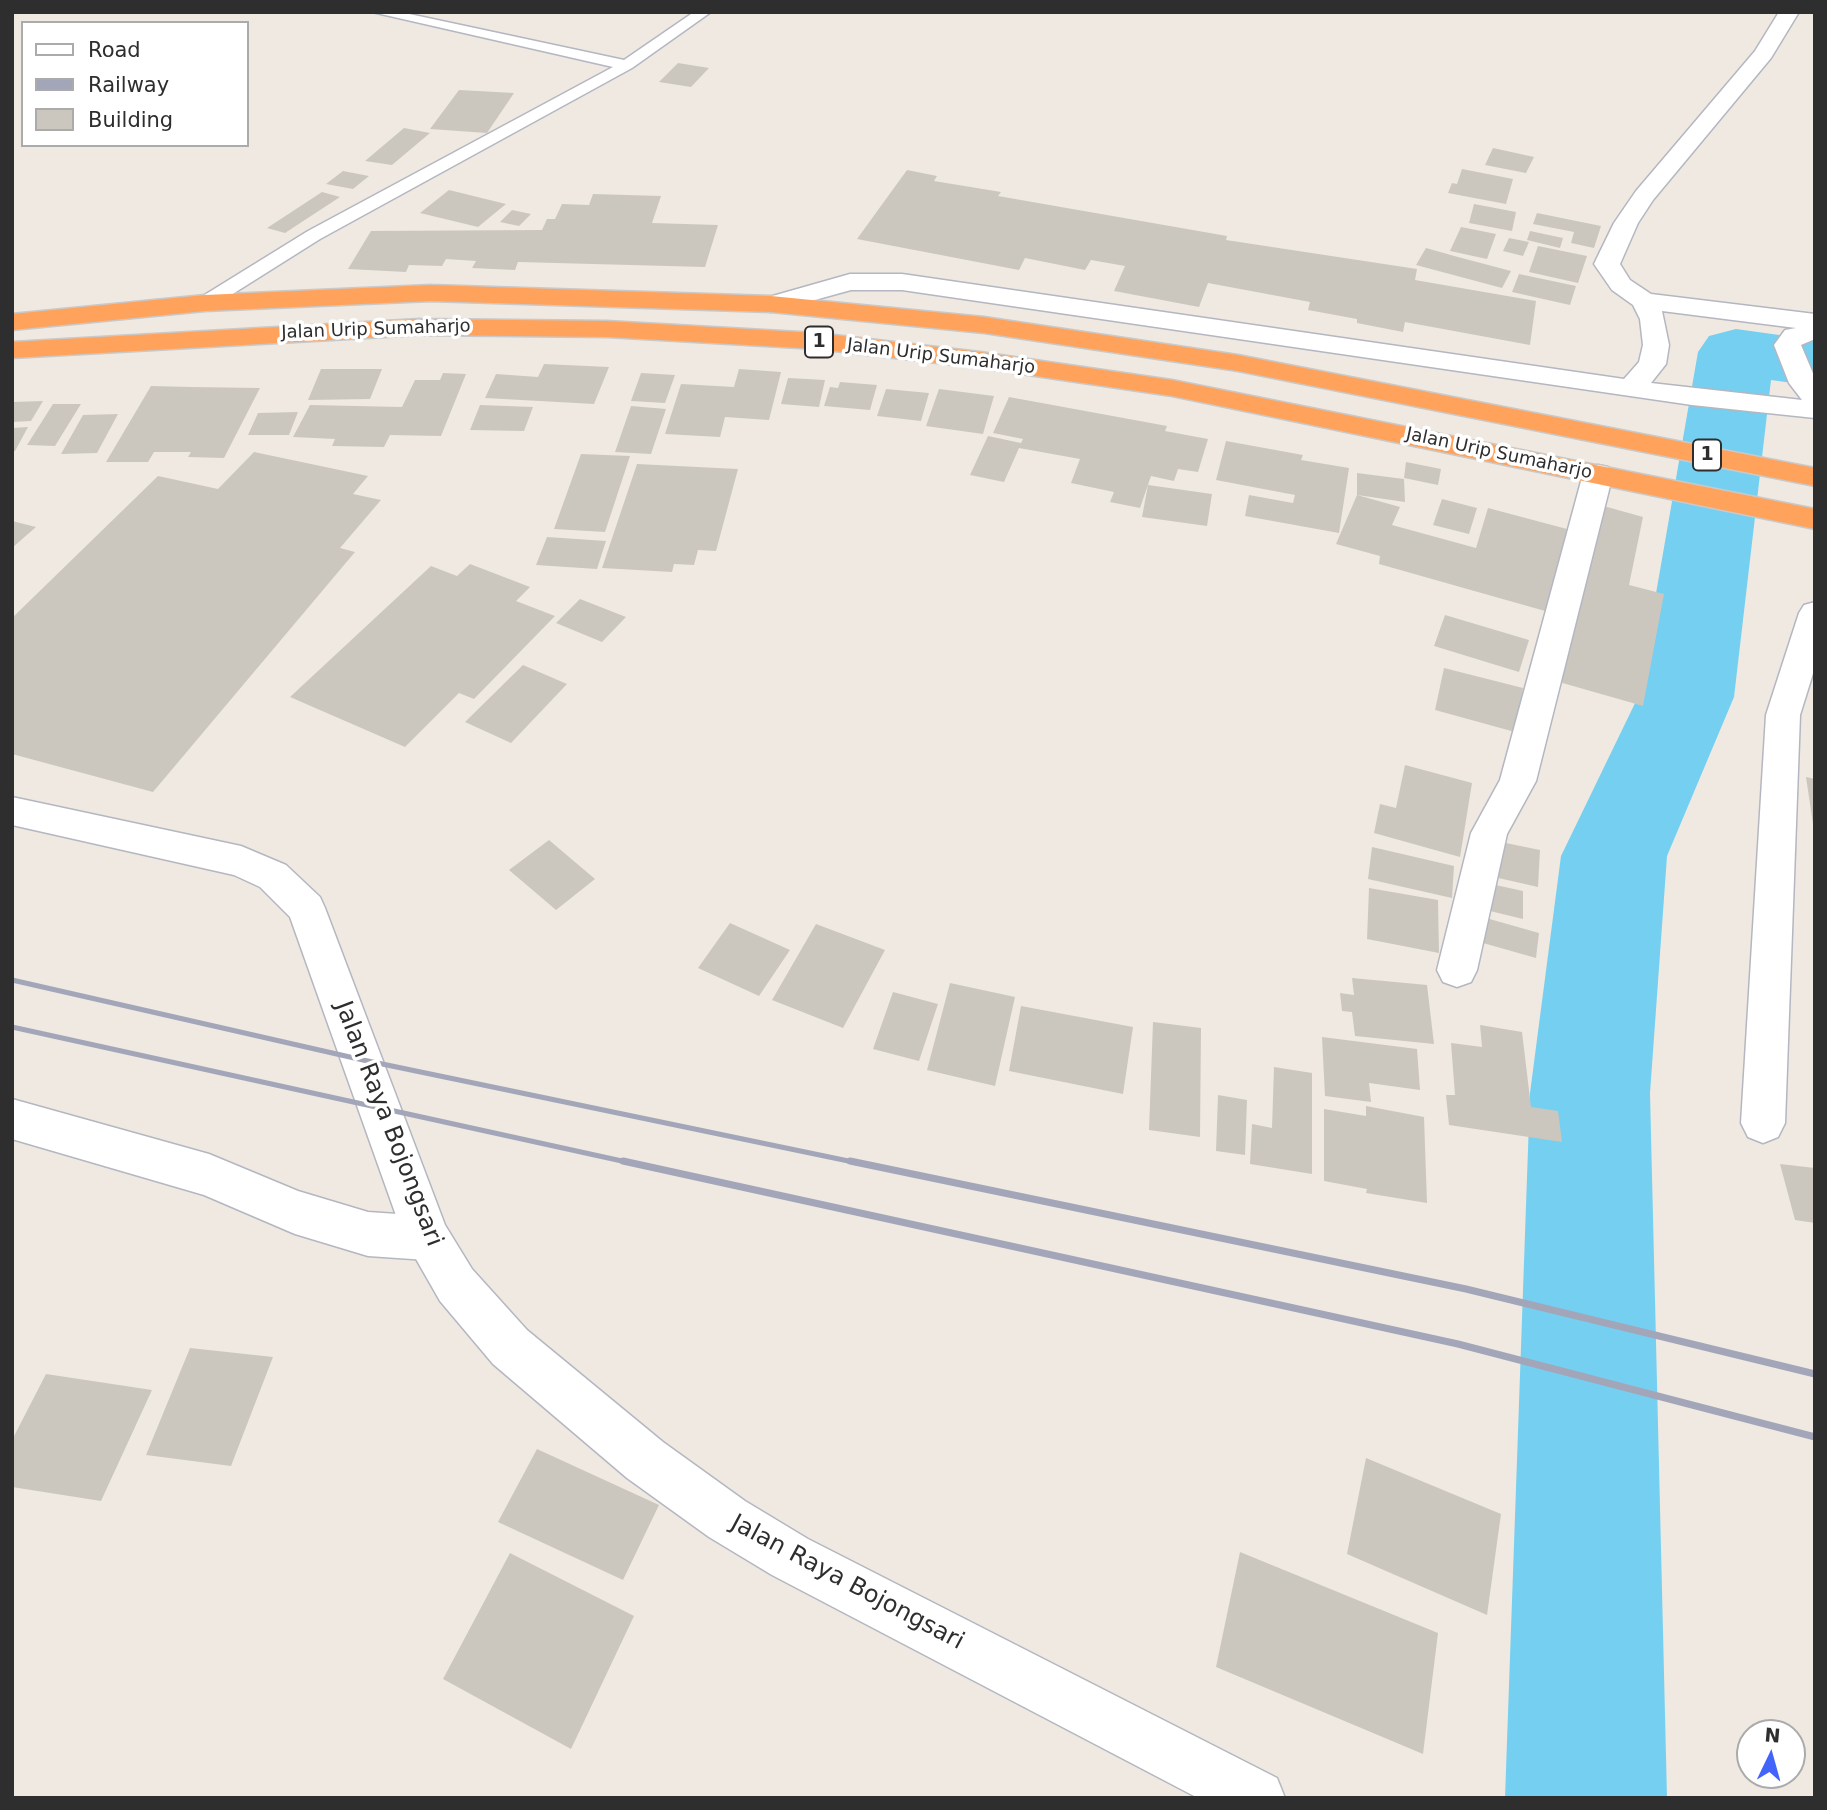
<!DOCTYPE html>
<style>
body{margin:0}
#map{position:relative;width:1827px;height:1810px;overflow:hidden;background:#efe9e1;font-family:"DejaVu Sans",sans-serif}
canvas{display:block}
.frame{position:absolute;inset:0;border:14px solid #2e2e2e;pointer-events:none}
.legend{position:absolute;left:21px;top:21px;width:228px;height:126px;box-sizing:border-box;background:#fff;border:2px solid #ababab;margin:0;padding:9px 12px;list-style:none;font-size:21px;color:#2e2e2e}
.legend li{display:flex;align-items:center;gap:14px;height:35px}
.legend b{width:35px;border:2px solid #ababab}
.north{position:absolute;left:1736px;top:1719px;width:70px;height:70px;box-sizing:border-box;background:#fff;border:2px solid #ababab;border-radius:50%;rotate:5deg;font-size:19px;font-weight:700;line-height:28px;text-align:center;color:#2e2e2e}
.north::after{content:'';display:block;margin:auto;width:24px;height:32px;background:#4264fb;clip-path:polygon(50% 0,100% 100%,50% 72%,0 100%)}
</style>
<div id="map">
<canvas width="1827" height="1810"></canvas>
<div class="frame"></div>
<ul class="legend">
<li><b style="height:9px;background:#fff"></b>Road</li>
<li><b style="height:9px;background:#a3a6b8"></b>Railway</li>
<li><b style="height:19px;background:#cbc7bf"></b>Building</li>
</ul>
<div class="north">N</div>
</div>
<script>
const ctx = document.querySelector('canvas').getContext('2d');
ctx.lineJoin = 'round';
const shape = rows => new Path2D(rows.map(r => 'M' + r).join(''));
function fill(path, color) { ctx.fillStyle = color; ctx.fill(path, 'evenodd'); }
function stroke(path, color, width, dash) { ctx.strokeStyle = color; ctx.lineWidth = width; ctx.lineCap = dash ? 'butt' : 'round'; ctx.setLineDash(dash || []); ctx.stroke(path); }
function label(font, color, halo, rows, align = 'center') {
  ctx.font = font + ' "DejaVu Sans",sans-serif'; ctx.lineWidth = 7; ctx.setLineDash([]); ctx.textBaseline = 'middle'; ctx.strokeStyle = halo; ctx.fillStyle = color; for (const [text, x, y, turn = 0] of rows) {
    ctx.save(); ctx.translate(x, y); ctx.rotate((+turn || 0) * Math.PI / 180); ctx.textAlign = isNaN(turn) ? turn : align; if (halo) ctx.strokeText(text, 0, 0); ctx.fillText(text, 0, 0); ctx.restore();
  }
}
const river = shape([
 [1736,329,1815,340,1815,386,1771,380,1734,697,1667,856,1650,1093,1667,1798,1505,1798,1530,1093,1561,856,1638,697,1698,352,1709,336,1736,329]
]);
const building = shape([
 [678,63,709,68,691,87,659,82],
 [459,90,514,93,487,133,430,129],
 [404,128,430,133,392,165,365,161],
 [1493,148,1534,157,1526,173,1485,165],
 [1462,169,1513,179,1506,204,1448,193,1452,183,1457,184],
 [907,170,937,176,934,181,1001,192,998,196,1227,236,1226,240,1417,269,1415,280,1536,301,1530,345,1405,322,1403,332,1357,323,1357,319,1308,310,1310,302,1208,283,1199,307,1114,291,1125,266,1091,260,1085,270,1025,258,1019,270,857,239],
 [343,171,369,176,353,189,326,184],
 [449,190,506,204,478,227,420,213],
 [322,192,340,197,285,233,267,228],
 [593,194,661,196,652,223,718,225,705,267,518,262,515,270,472,268,476,261,446,259,442,266,409,265,406,272,348,269,371,231,542,230,547,219,555,219,562,204,589,205],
 [1474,204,1516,212,1512,231,1469,223],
 [512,210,531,214,519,226,500,222],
 [1537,213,1601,226,1594,248,1571,243,1574,232,1533,224],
 [1461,227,1496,234,1487,259,1450,251],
 [1530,231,1563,238,1560,248,1527,240],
 [1509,238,1529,242,1523,256,1503,251],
 [1538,246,1587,256,1578,283,1529,272],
 [1426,248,1458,257,1511,271,1502,288,1416,265],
 [1519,274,1576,286,1570,305,1512,292],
 [544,364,609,367,594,404,485,398,496,374,538,377],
 [321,369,382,369,370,399,308,400],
 [739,369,781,372,769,420,725,417,720,437,665,434,681,384,734,387],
 [443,373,466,374,441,436,390,435,384,447,332,446,335,439,293,437,310,405,402,407,415,380,440,380],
 [641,373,675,375,665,403,631,401],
 [788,378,825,380,819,407,781,404],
 [840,382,877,385,870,410,824,406,830,387,838,388],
 [151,386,191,387,260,388,224,458,188,457,191,452,154,452,148,462,106,462],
 [886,389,929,393,921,421,877,416],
 [939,389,994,396,983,434,926,426],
 [1009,397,1167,426,1165,431,1208,439,1198,472,1178,469,1174,481,1151,476,1140,508,1110,502,1114,492,1071,483,1080,459,1019,448,1004,482,970,475,988,436,1021,443,1023,439,993,433],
 [43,401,31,421,12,422,12,402],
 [53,404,81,404,55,446,27,445],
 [480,405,533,407,524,431,470,430],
 [631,406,666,409,651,454,615,452],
 [298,412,289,435,248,435,258,413],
 [118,414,97,453,61,454,83,415],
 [28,427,15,451,12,451,12,428],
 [1226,441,1303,455,1301,460,1349,468,1339,533,1245,516,1249,495,1293,503,1295,495,1216,480],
 [254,452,368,476,353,494,381,500,340,548,355,552,153,792,12,754,12,618,158,476,218,489],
 [581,454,630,456,605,532,554,529],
 [1406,462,1441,469,1438,485,1404,478],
 [637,464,738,469,716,551,698,550,694,565,674,564,672,572,602,568],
 [1357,473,1404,479,1405,502,1357,495],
 [1148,485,1212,494,1207,526,1142,517],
 [1357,495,1400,507,1392,525,1476,548,1488,508,1567,529,1545,611,1379,564,1380,556,1336,544],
 [1442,499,1477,508,1469,534,1433,525],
 [1600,505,1643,517,1629,585,1664,594,1643,706,1559,682],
 [12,521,36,527,12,548],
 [547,537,606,541,597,569,536,565],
 [470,564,530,587,516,601,555,616,474,699,459,693,405,747,290,697,431,566,457,576],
 [580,599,626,617,602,642,556,623],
 [1445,615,1529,640,1519,672,1434,646],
 [523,665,567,684,511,743,465,722],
 [1444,668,1523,688,1515,732,1435,710],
 [1405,765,1472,783,1460,857,1374,833,1380,804,1396,808],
 [1806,777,1815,779,1815,824,1813,824],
 [549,840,595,879,556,910,509,870],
 [1496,841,1540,850,1538,887,1494,877],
 [1372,847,1454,866,1452,898,1368,879],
 [1491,884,1523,891,1523,919,1490,911],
 [1369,888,1438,900,1439,953,1367,939],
 [1486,918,1539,933,1536,958,1483,943],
 [730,923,790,950,759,996,698,968],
 [816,924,885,950,843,1028,772,1000],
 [1352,978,1427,985,1434,1044,1355,1036,1352,1012,1342,1011,1340,993,1354,995],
 [950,983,1015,997,995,1086,927,1070],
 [893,992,938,1004,919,1061,873,1049],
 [1021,1006,1133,1027,1123,1094,1009,1071],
 [1153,1022,1201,1028,1200,1137,1149,1130],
 [1480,1025,1522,1032,1531,1107,1558,1111,1562,1142,1449,1125,1446,1095,1455,1095,1451,1043,1482,1047],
 [1322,1037,1417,1049,1420,1090,1369,1083,1371,1102,1325,1096],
 [1274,1067,1312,1073,1312,1174,1250,1164,1252,1124,1272,1128],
 [1218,1095,1247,1100,1245,1155,1216,1151],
 [1366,1106,1424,1117,1427,1203,1366,1193,1367,1189,1324,1181,1324,1109,1366,1116],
 [1780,1164,1815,1168,1815,1223,1795,1220],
 [190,1348,273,1357,231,1466,146,1455],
 [46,1374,152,1390,101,1501,12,1487,12,1440],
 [537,1449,659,1505,623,1580,498,1522],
 [1366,1458,1501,1514,1487,1615,1347,1554],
 [1240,1552,1438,1633,1423,1754,1216,1667],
 [510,1553,634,1616,571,1749,443,1679]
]);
const lane = shape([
 [372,12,400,12,624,60,694,12,711,12,632,68,320,239,212,307,198,307,196,303,198,299,308,231,613,67,372,12]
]);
const street = shape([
 [1779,12,1799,12,1771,58,1653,200,1638,223,1620,264,1630,280,1651,294,1815,314,1815,339,1801,345,1815,378,1815,418,1692,405,902,290,851,290,771,312,762,309,758,304,762,299,850,274,902,274,1624,379,1639,362,1643,345,1640,319,1633,305,1612,290,1594,264,1614,223,1636,191,1755,51,1779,12],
 [1662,311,1796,328,1785,330,1774,345,1789,383,1802,400,1651,383,1666,364,1669,345,1662,311],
 [1598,465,1608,467,1613,474,1536,781,1507,834,1477,970,1471,982,1457,987,1443,982,1437,970,1471,833,1500,780,1583,474,1588,467,1598,465],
 [1815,602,1815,667,1800,715,1785,1123,1778,1137,1763,1143,1748,1137,1741,1123,1766,715,1799,613,1804,605,1815,602],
 [12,1099,209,1154,298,1191,368,1212,427,1216,443,1222,450,1238,443,1254,427,1260,368,1256,295,1234,204,1195,12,1139,12,1099]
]);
const secondary = shape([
 [12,797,241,846,286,865,320,897,325,908,445,1225,472,1269,527,1330,663,1442,745,1501,808,1539,1277,1778,1285,1798,1198,1798,772,1575,709,1537,627,1478,493,1364,440,1301,404,1238,290,917,260,887,234,875,12,825,12,797]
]);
const highway = shape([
 [431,285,771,296,984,317,1238,355,1815,468,1815,486,1238,371,984,333,771,312,431,301,205,311,12,330,12,314,205,295,431,285],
 [420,319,607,321,817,333,980,352,1172,380,1815,509,1815,529,1172,396,980,368,817,349,607,337,420,335,12,358,12,342,420,319]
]);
const railFar1 = shape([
 [12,980,363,1060,858,1163],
 [12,1027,631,1163]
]);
const rail = shape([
 [623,1161,1458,1344,1815,1437],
 [850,1161,1466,1289,1815,1374]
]);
const farStreetnames = [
 ["Jalan Urip Sumaharjo",376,330,-2],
 ["Jalan Urip Sumaharjo",941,357,7],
 ["Jalan Urip Sumaharjo",1499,454,12]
];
const shields = [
 [819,342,28],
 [1707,455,28]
];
const shieldNames = [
 ["1",819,342],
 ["1",1707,455]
];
const nearStreetnames = [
 ["Jalan Raya Bojongsari",388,1124,69],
 ["Jalan Raya Bojongsari",847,1583,28]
];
fill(river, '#75cff0');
fill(building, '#cbc7bf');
stroke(lane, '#b4b7c1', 3);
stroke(street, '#b4b7c1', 3);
stroke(secondary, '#b4b7c1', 3);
stroke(highway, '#c9c9c9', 3);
fill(lane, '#fff');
fill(street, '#fff');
fill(secondary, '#fff');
fill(highway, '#ffa35c');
stroke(railFar1, '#a3a6b8', 5);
stroke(rail, '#a3a6b8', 7);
label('18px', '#2e2e2e', '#fff', farStreetnames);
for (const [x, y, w] of shields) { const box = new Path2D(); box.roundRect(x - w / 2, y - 15.5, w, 31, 5); ctx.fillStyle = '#fff'; ctx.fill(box); stroke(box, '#2e2e2e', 2); }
label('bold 19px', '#2e2e2e', null, shieldNames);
label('24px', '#2e2e2e', '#fff', nearStreetnames);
</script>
